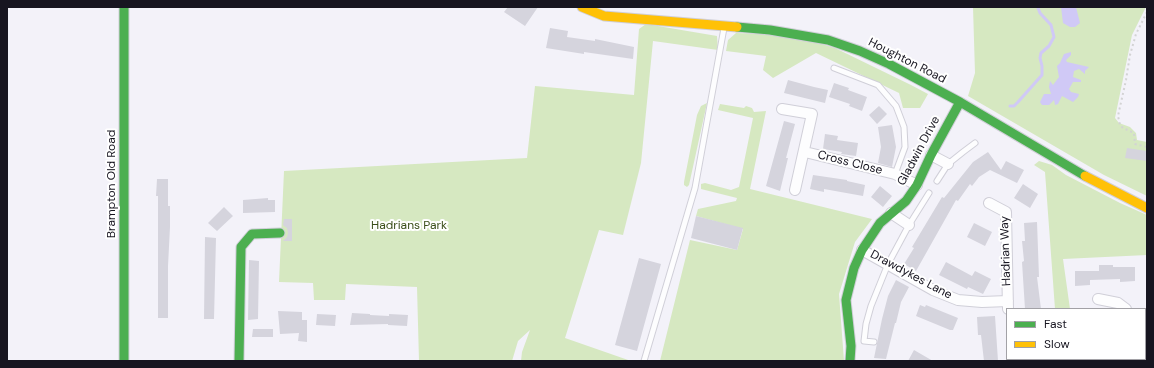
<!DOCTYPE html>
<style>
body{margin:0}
#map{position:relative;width:1154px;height:368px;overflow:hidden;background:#f3f2f9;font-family:"DM Sans",sans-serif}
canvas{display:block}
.frame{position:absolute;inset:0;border:8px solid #171520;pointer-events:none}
.legend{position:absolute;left:1006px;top:308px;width:140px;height:52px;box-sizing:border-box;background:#fff;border:1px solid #a2a1a6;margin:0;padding:5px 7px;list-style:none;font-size:12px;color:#171520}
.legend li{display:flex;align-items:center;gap:8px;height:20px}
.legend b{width:20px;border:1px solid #a2a1a6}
</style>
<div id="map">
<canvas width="1154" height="368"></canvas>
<div class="frame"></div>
<ul class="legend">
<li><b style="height:5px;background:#4caf50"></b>Fast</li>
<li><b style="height:5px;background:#ffc107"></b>Slow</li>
</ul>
</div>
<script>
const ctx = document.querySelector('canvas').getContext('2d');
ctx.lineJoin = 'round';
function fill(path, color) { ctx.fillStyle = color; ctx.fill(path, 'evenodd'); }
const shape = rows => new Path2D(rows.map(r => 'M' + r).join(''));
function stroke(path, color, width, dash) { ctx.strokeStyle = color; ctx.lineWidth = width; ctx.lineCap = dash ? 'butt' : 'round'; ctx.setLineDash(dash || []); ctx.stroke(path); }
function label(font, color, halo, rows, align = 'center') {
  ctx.font = font + ' "DM Sans",sans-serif'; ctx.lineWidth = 4; ctx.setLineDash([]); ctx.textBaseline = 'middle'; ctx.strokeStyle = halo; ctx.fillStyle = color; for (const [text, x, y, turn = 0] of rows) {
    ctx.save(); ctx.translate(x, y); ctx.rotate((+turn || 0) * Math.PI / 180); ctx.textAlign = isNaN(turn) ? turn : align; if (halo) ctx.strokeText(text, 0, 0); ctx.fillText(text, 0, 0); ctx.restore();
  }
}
const green = shape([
 [973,7,1146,7,1132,35,1115,118,1119,123,1130,127,1136,133,1137,140,1147,142,1147,196,1104,175,968,96,975,73],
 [646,24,717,36,718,50,653,41,641,163,623,235,599,230,565,338,631,361,521,361,522,352,530,330,518,341,512,361,419,361,417,287,346,284,345,300,314,300,313,283,279,282,284,171,527,158,535,86,634,95,639,29],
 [736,33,792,35,835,48,911,85,928,94,920,108,903,108,899,93,816,53,773,78,763,70,766,56,726,51,728,40],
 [707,103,689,185,687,187,684,185,684,182,697,115,701,106],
 [720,104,744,108,746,106,752,108,754,112,766,111,750,189,872,219,855,242,839,294,844,361,660,361,690,240,737,250,743,229,696,216,698,209,736,201,737,198,701,189,701,184,705,183,731,190,739,187,753,118,718,110],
 [1039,161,1052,165,1066,175,1120,203,1147,215,1147,255,1063,259,1070,309,1055,309,1045,172,1034,165]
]);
const water = shape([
 [1061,7,1076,7,1080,23,1075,27,1070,27,1063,23],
 [1071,52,1071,55,1066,60,1067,62,1089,67,1085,71,1085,74,1079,69,1074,71,1073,77,1081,80,1081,82,1073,82,1069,89,1071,92,1079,94,1078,97,1073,102,1062,96,1058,104,1055,105,1054,100,1049,105,1042,105,1040,102,1044,94,1051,94,1049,87,1050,81,1053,85,1059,77,1057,66,1060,63,1064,54]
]);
const stream = shape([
 [1010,106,1014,106,1018,102,1042,75,1042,66,1040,58,1041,53,1049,46,1054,37,1051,25,1040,13,1038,8,1039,7]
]);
const building = shape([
 [508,7,538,7,525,26,504,12],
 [550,28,568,31,567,37,595,41,595,39,634,47,633,59,584,52,584,54,546,48],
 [788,80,814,87,828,90,825,103,784,93],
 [834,83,849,88,848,90,867,97,862,111,849,106,850,104,829,97],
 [879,106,887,114,877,124,869,115],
 [784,121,795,124,786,158,788,158,780,191,766,186],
 [892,125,896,147,892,167,878,163,881,147,878,127],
 [825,134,838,136,837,140,858,143,856,156,841,154,842,152,823,149],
 [1127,148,1147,151,1147,161,1125,158],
 [988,152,1001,170,1006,161,1024,170,1017,183,990,170,979,177,972,186,970,184,958,201,956,200,916,271,904,264,914,248,912,247,942,197,944,198,973,162],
 [813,175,847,180,847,181,865,185,863,196,824,189,824,192,810,189],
 [157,179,168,179,168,206,170,206,170,227,168,266,168,318,158,318,158,196,156,196],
 [1023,184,1038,194,1030,208,1014,198],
 [880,186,892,196,883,207,871,197],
 [268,198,268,200,275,200,275,212,243,213,243,200],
 [224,207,233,216,217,231,208,223],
 [696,216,743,228,737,250,691,238],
 [284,219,292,219,292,241,283,241,287,237,288,233,287,228,283,225],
 [1037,222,1039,277,1037,277,1041,309,1025,309,1022,262,1024,261,1022,241,1025,241,1024,223],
 [974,223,992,232,985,246,967,237],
 [205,237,216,238,214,319,204,319],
 [639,258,661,264,637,351,615,345],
 [249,260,259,261,258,319,248,320],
 [946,262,972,276,975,271,991,279,983,294,968,287,967,289,939,275],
 [1099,265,1113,265,1113,267,1135,267,1135,281,1120,282,1120,279,1090,280,1090,285,1075,286,1075,271,1099,271],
 [896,280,909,287,901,302,896,323,895,323,886,359,874,358,882,319,888,296],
 [920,305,925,307,926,305,958,318,953,330,950,330,916,316],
 [278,311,302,312,302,320,307,320,307,342,298,341,299,333,280,334],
 [352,313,370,314,370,315,389,316,389,314,408,315,407,326,388,325,388,324,350,325],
 [317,314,336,315,335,326,316,325],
 [995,316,998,361,984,361,981,335,978,335,977,317],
 [253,329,273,329,273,337,252,337],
 [914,350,933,361,908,361]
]);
const path = shape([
 [1147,12,1136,34,1130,55,1126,80,1118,116,1120,125,1123,128,1134,133,1135,144,1147,147]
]);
const lane = shape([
 [834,68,878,85,896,106,904,127,905,147,895,174],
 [937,181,948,164,963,152,975,143],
 [874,342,864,341,866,324,871,306,888,264,909,225,929,193],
 [644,361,695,188,724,28]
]);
const street = shape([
 [782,109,812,114,795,190],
 [805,152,895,174,917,185],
 [931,155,948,164],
 [989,203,1006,212,1008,309],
 [891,213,909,225],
 [862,250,933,290,958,300,982,302,1008,301],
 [1098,299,1118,303,1126,309],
 [1145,357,1146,361],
 [1012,359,1012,361],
 [1119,361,1120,359]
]);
const fast = shape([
 [124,7,124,361],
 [737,27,770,30,828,40,860,51,889,64,960,102,1085,176],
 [239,361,241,247,252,234,280,233],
 [850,361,851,346,846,300,854,268,862,250,880,223,906,201,917,185,931,155,960,102]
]);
const slow = shape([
 [582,7,604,16,737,27],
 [1085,176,1147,208]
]);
const streetNames = [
 ["Houghton Road",907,61,27],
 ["Gladwin Drive",919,151,-62],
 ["Cross Close",850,163,14],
 ["Brampton Old Road",112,184,-90],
 ["Hadrian Way",1006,251,-92],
 ["Drawdykes Lane",911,275,28]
];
const parkNames = [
 ["Hadrians Park",409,226]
];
fill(green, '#d6e8c1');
fill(water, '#d0c9f6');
stroke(stream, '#d0c9f6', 3);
fill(building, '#d5d4dd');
stroke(lane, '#d0cfd8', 7);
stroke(street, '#d0cfd8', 12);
stroke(fast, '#d0cfd8', 11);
stroke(slow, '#d0cfd8', 11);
stroke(path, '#d3d3d4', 2, [2, 3]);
stroke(lane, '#fdfdfe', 5);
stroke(street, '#fdfdfe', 10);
stroke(fast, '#4caf50', 9);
stroke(slow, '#ffc107', 9);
label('12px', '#171520', '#fff', streetNames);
label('12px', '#3a4e19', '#fff', parkNames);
</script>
